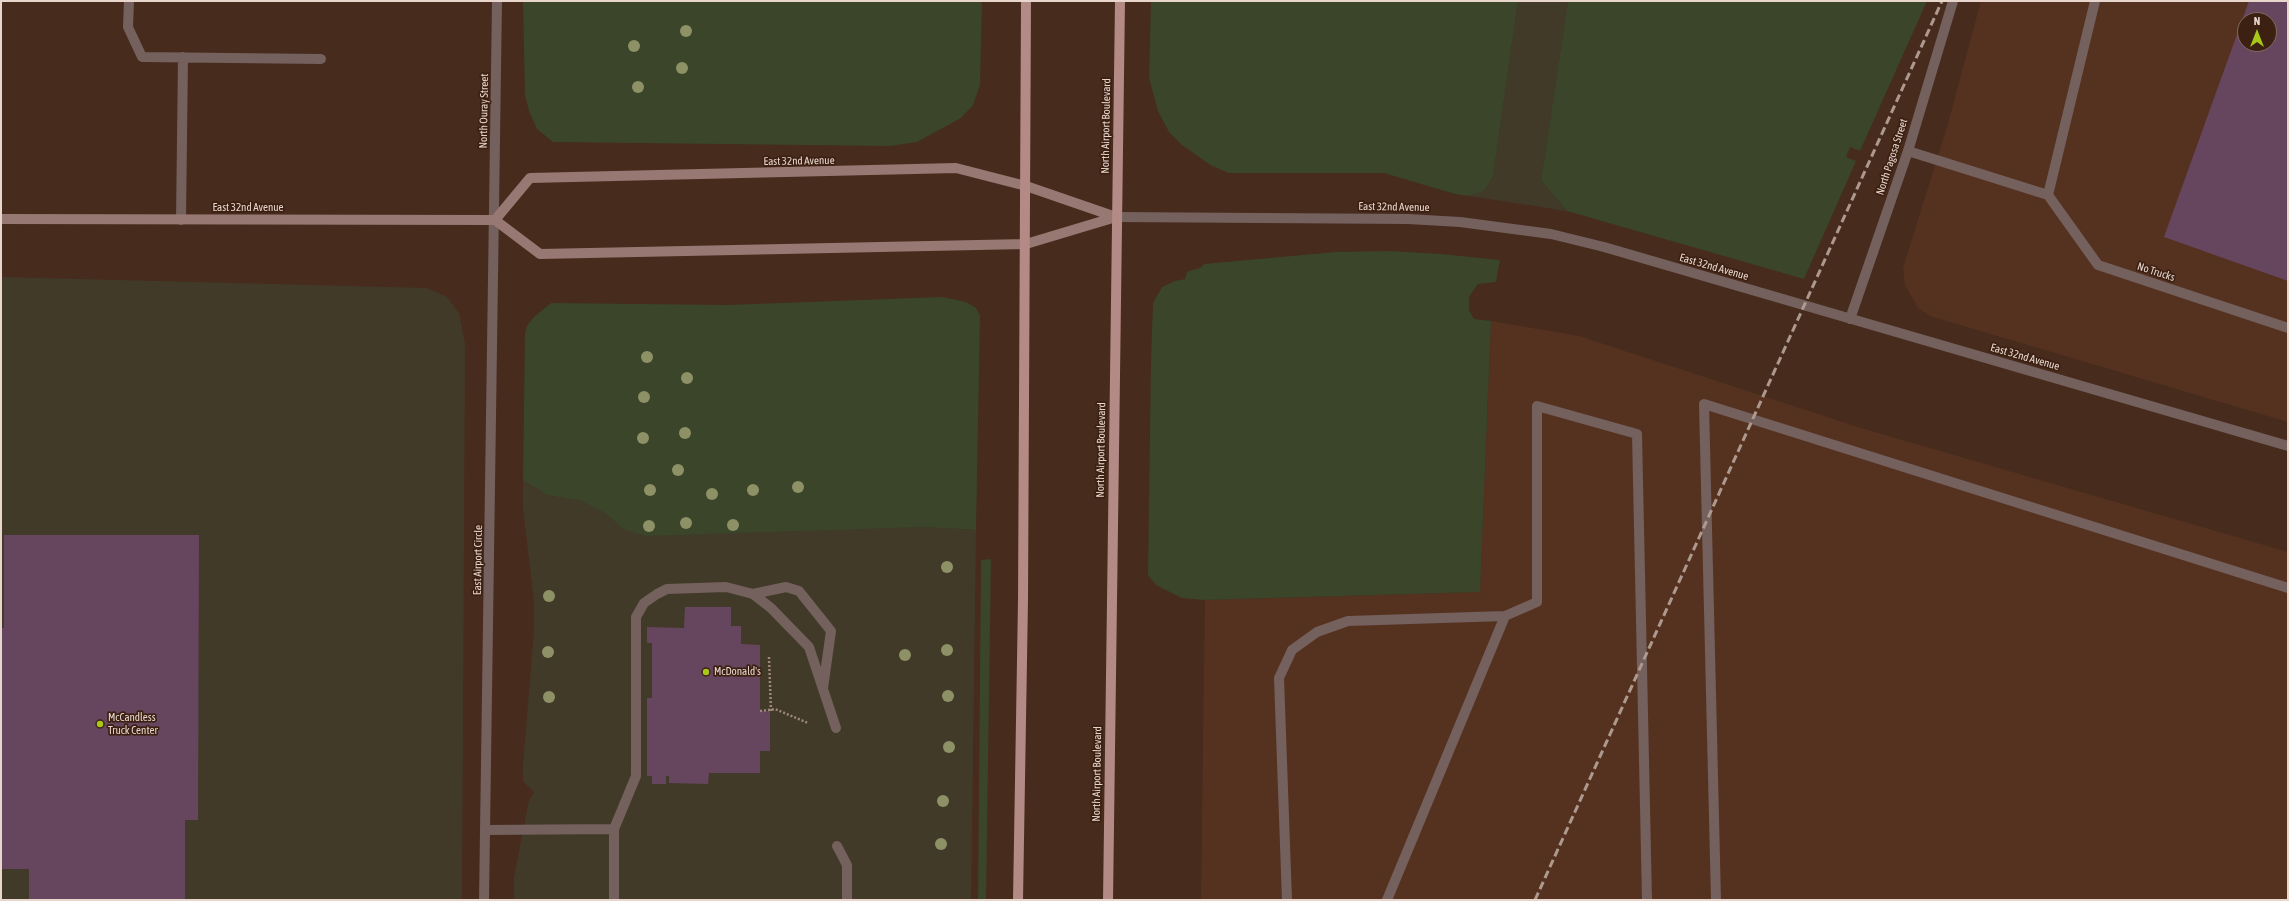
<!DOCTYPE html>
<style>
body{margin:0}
#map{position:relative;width:2289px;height:901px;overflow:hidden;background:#472b1d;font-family:"Asap Condensed",sans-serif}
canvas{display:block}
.frame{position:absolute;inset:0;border:2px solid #e8d6cd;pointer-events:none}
.north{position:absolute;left:2237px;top:12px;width:40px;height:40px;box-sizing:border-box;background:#3c2113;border:1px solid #81695d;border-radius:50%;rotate:0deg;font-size:11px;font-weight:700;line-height:16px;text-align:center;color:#e8d6cd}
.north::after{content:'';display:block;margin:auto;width:14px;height:18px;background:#a9c71a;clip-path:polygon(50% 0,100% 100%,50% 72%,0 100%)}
</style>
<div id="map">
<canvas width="2289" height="901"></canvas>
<div class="frame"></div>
<div class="north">N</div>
</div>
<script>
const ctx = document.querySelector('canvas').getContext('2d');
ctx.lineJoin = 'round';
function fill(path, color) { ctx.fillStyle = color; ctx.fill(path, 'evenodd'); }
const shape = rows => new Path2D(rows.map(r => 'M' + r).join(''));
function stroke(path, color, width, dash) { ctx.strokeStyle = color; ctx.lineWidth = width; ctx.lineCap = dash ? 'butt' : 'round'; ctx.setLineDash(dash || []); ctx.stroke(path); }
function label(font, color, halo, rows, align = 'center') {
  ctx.font = font + ' "Asap Condensed",sans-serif'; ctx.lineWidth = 3.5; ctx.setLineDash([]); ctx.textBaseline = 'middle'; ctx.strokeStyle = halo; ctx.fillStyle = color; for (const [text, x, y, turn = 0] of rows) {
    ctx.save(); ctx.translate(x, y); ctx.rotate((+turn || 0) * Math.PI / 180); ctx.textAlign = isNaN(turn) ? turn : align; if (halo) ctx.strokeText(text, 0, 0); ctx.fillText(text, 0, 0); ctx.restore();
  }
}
const commercial = shape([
 [1518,1,1568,1,1541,180,1567,211,1469,196,1484,191,1493,177],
 [1,277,427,288,447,297,459,313,465,344,462,900,1,900],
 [523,480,547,495,581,501,605,513,623,529,923,527,976,530,971,900,514,900,514,877,529,800,534,792,523,781,523,765,534,631,534,601,523,508]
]);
const built = shape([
 [1981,1,2288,1,2288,422,1930,316,1918,308,1905,285,1903,268,1947,127],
 [2245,20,2269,20,2269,44,2245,44],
 [1491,321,1579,336,1861,428,2288,552,2288,900,1201,900,1205,600,1480,592]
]);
const green = shape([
 [523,1,982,1,980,85,973,105,961,118,917,142,890,146,553,142,537,129,529,111,525,95],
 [1151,1,1518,1,1493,177,1484,191,1469,196,1455,194,1384,173,1229,173,1212,166,1182,145,1169,132,1158,111,1149,78],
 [1568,1,1927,1,1860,151,1850,147,1846,157,1856,161,1804,279,1567,211,1541,180],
 [1388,251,1441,254,1500,260,1496,282,1478,284,1469,297,1469,310,1474,319,1491,321,1480,592,1205,600,1182,598,1156,585,1148,575,1151,360,1153,303,1162,287,1175,281,1185,279,1187,272,1202,267,1204,264,1336,252],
 [942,297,966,302,976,308,980,316,976,530,923,527,646,536,623,529,605,513,581,501,547,495,523,480,525,333,527,326,534,317,551,303,728,305],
 [991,559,986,900,978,900,981,560]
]);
const building = shape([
 [2249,1,2288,1,2288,281,2164,237],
 [2245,20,2269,20,2269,44,2245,44],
 [4,535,199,535,198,820,185,820,185,900,29,900,29,869,1,869,1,628,4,628],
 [685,607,731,607,731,626,741,626,741,644,760,645,760,711,770,711,770,751,760,751,760,773,709,773,708,784,669,783,669,776,666,776,666,784,652,784,652,776,647,776,647,698,652,698,652,643,647,643,647,627,684,628]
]);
const path = shape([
 [769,657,771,711],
 [760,711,775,709,808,723]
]);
const lane = shape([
 [129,1,128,27,142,57,321,59],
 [1908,151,2048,195,2095,1],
 [2048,195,2098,265,2288,328],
 [181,220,183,57],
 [753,594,786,587,799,591,831,631,823,688],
 [614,829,636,776,636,617,644,603,657,594,667,589,726,587,753,594,771,608,809,647,836,728],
 [485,830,614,829,614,900],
 [837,846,847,865,847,900],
 [1287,900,1279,678,1292,650,1317,632,1348,621,1505,616],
 [1387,900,1505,616,1537,602,1537,406,1637,434,1647,900],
 [1716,900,1704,404,2288,588]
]);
const street = shape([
 [1116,217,1408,219,1460,222,1551,234,1604,247,2288,446],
 [1850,319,1908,151,1953,1],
 [484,900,497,1]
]);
const secondary = shape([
 [1,219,495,220,540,254,1026,244,1116,217],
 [495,220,530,178,956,168,1026,186,1116,217]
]);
const primary = shape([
 [1018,900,1023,600,1026,1],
 [1108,900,1120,1]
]);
const rail = shape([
 [1535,900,1942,1]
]);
const trees = [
 [686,31],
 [634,46],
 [682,68],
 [638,87],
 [647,357],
 [687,378],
 [644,397],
 [685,433],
 [643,438],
 [678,470],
 [798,487],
 [650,490],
 [753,490],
 [712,494],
 [686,523],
 [733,525],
 [649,526],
 [947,567],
 [549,596],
 [947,650],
 [548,652],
 [905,655],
 [948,696],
 [549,697],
 [949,747],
 [943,801],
 [941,844]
];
const markers = [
 [706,672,4,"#a9c71a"],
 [100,724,4,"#a9c71a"]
];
const streetNames = [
 ["North Ouray Street",484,111,-89],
 ["North Airport Boulevard",1106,126,-89],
 ["North Pagosa Street",1892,157,-72],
 ["East 32nd Avenue",799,161,-1],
 ["East 32nd Avenue",1394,207,1],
 ["East 32nd Avenue",248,208],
 ["East 32nd Avenue",1714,267,16],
 ["No Trucks",2156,272,18],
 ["East 32nd Avenue",2025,357,16],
 ["North Airport Boulevard",1101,450,-89],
 ["East Airport Circle",478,560,-89],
 ["North Airport Boulevard",1097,774,-89]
];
const poiNames = [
 ["McDonald's",714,672],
 ["McCandless",108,718],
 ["Truck Center",108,731]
];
fill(commercial, '#423a29');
fill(built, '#553220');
fill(green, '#3a452a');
fill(building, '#66455e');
stroke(path, '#9e887c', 2.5, [2, 2]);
stroke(lane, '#74605d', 10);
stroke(street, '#74605d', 10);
stroke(secondary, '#987873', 10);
stroke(primary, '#b38a85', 10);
stroke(rail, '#ae998e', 3, [8, 4]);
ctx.fillStyle = '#8e9066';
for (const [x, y] of trees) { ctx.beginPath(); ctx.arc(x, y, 6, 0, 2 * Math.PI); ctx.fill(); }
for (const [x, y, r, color] of markers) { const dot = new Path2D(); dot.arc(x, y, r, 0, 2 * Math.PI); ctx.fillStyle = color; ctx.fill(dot); stroke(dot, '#3c2113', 1.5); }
label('11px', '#e8d6cd', '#3c2113', streetNames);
label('11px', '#e8d6cd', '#3c2113', poiNames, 'left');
</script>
